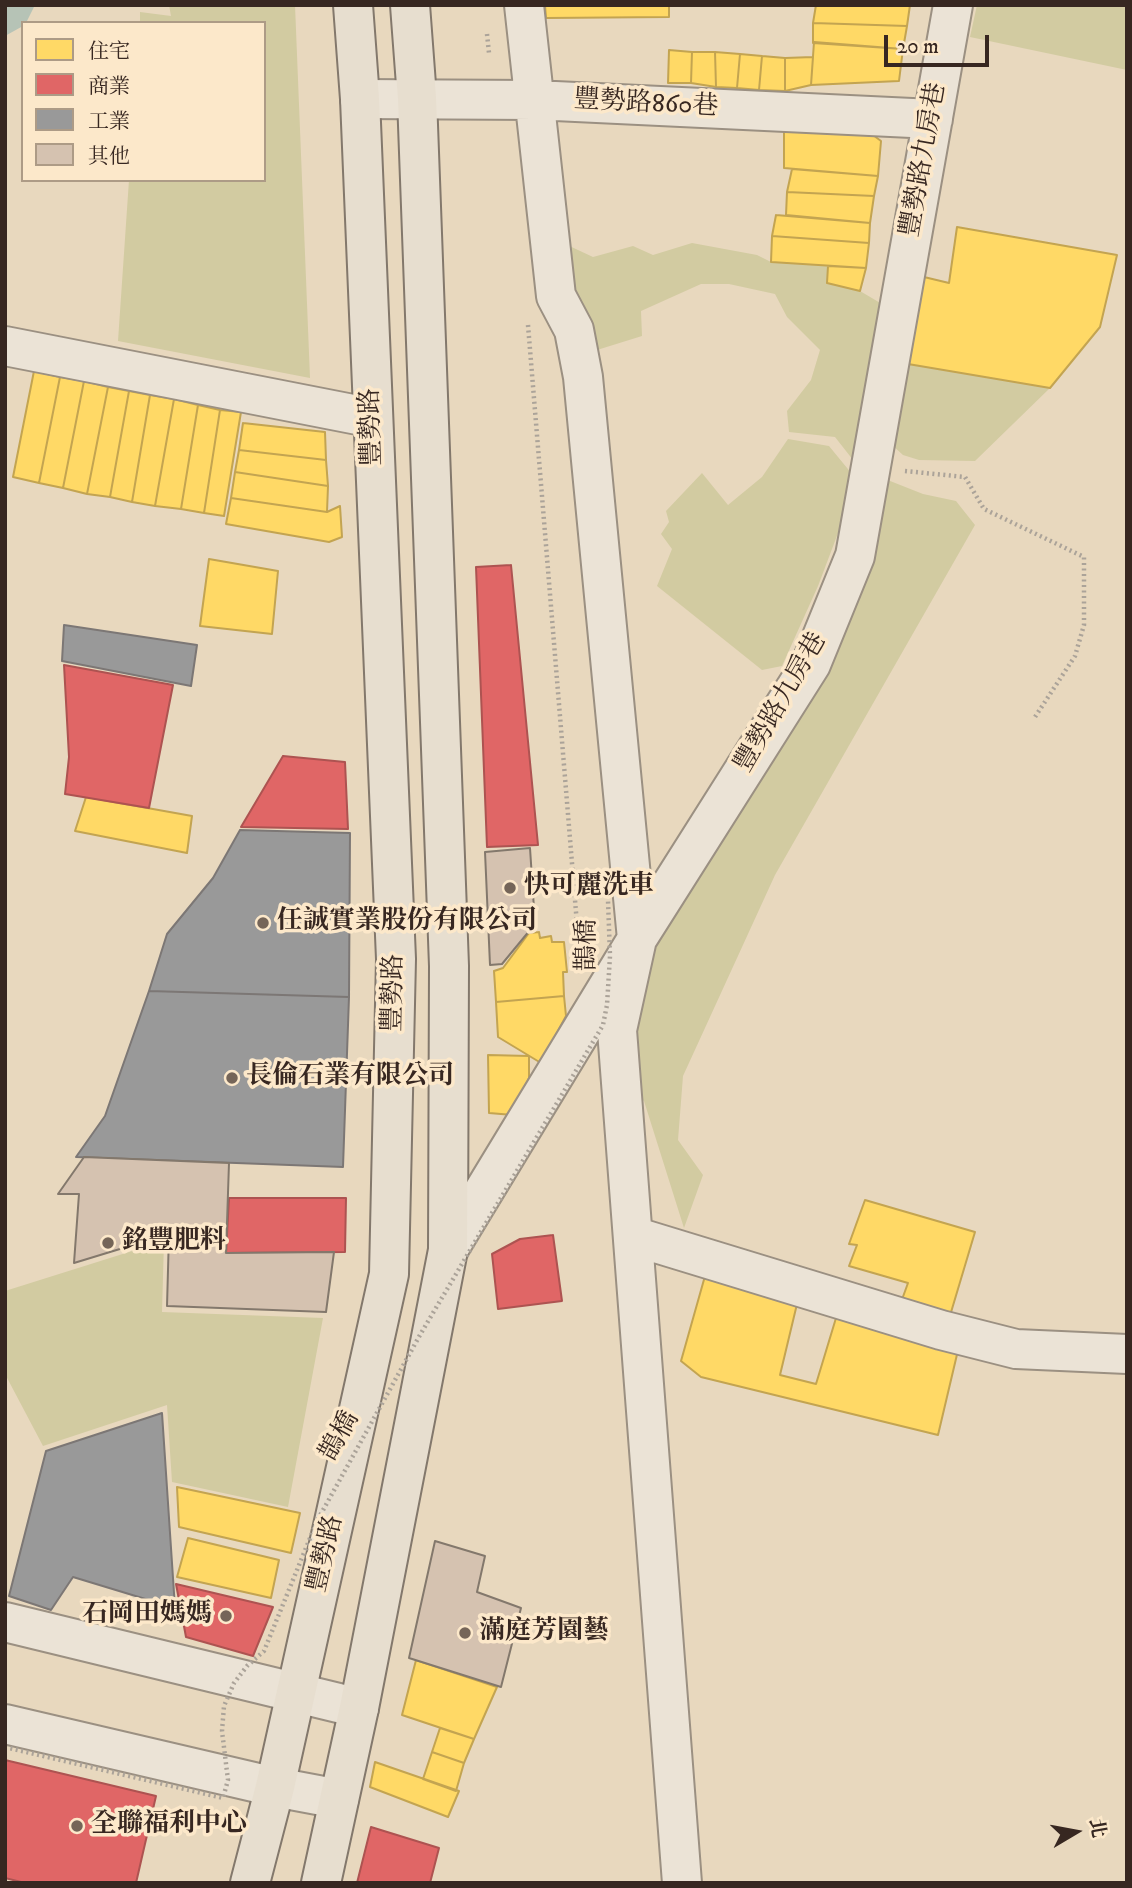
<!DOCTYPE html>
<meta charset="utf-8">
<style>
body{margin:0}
#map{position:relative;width:1132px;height:1888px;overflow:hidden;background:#e8d8be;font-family:"IM FELL DW Pica","Noto Serif TC",serif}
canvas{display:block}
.frame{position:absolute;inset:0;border:7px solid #372721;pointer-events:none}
.legend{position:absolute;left:21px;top:21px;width:245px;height:161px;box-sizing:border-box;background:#fce8ca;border:2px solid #ad9b86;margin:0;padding:9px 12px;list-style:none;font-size:21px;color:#372721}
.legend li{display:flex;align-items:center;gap:14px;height:35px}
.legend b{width:35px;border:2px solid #ad9b86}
.north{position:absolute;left:1041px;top:1797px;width:70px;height:70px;-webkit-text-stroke:5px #fce8ca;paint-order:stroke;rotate:80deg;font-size:19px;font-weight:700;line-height:28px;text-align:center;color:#372721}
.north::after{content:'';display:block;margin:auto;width:24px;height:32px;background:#372721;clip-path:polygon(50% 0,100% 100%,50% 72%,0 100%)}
.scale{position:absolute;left:884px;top:35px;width:105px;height:32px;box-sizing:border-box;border:4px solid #372721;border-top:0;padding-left:9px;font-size:21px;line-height:24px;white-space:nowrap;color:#372721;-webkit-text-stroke:5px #fce8ca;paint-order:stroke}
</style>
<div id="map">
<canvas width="1132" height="1888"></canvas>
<div class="frame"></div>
<ul class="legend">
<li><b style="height:19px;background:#ffd966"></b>住宅</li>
<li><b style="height:19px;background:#e06666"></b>商業</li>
<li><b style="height:19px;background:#999"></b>工業</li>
<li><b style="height:19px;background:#d5c2b0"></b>其他</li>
</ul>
<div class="north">北</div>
<div class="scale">20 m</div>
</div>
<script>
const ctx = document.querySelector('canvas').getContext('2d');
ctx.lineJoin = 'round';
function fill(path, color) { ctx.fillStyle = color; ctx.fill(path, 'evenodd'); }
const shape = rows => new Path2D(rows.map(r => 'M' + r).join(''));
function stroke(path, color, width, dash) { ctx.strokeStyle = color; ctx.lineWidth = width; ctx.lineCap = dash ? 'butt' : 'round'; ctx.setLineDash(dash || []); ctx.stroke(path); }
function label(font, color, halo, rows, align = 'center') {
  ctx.font = font + ' "IM FELL DW Pica","Noto Serif TC",serif'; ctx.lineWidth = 7; ctx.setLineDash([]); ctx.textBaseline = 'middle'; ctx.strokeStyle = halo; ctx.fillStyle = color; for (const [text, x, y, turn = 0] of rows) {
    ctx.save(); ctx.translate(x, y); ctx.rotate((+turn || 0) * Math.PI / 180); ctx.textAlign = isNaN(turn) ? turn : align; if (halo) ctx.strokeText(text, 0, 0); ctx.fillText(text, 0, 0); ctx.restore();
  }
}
const green = shape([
 [169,5,295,5,310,378,118,341,129,180,264,180,264,23,140,23,140,12,171,16],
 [977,5,1127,5,1127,70,970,37],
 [563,243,593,257,633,246,653,255,692,243,757,255,771,262,828,266,827,283,860,291,887,307,857,465,835,437,789,432,787,411,811,380,820,350,787,317,775,294,729,284,701,284,641,311,642,336,597,350,569,292],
 [908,364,1050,388,975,461,919,460,903,455,892,445],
 [788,439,829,446,852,474,846,512,818,586,782,666,762,670,657,586,672,549,661,534,669,522,666,511,702,473,728,505,762,477],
 [880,477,923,494,956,501,975,525,775,875,683,1076,678,1140,703,1175,684,1228,644,1101,633,1093,627,1029,650,938,707,851],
 [164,1241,162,1312,323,1318,288,1507,172,1482,167,1405,43,1446,5,1374,5,1291]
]);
const water = shape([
 [5,5,35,5,26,23,23,23,23,26,5,36]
]);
const homes = shape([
 [545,5,669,5,669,17,546,18,545,5],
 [816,5,910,5,907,26,813,23,816,5],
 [813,23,907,26,903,49,813,43,813,23],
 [814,42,903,49,899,81,811,85,814,42],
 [669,50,692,52,691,83,668,83,669,50],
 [692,52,715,52,716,87,691,83,692,52],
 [715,52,740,54,737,88,716,87,715,52],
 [740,54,762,56,759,90,737,88,740,54],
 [762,56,785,58,785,91,759,90,762,56],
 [813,57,811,85,785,91,785,58,813,57],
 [784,127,869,132,881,141,878,176,784,168,784,127],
 [792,169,878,176,874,196,787,192,792,169],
 [787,192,874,196,870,223,786,215,787,192],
 [776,215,870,223,869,243,772,236,776,215],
 [957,227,1117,255,1100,327,1050,388,908,364,924,277,949,283,957,227],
 [772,236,869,243,866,268,771,262,772,236],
 [828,266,866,268,860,291,827,283,828,266],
 [34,371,60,377,39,483,13,477,34,371],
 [60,377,84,381,63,488,39,483,60,377],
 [84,381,108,387,87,494,63,488,84,381],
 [108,387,129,391,110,497,87,494,108,387],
 [129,391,150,395,132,502,110,497,129,391],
 [150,395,174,399,155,506,132,502,150,395],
 [174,399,198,405,181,509,155,506,174,399],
 [198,405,220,410,204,513,181,509,198,405],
 [220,410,241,412,224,516,204,513,220,410],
 [243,423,325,432,326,460,239,450,243,423],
 [239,450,326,460,328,486,235,472,239,450],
 [235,472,328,486,327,512,231,498,235,472],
 [231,498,327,512,340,506,342,537,329,542,226,524,231,498],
 [209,559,278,571,272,634,200,626,209,559],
 [86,797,192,816,187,853,75,831,86,797],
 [539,932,540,938,551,936,552,942,564,942,567,972,563,972,564,996,496,1002,494,971,503,968,529,933,539,932],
 [564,996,566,1016,541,1063,498,1037,496,1002,564,996],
 [488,1055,529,1056,529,1078,513,1115,489,1113,488,1055],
 [865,1200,975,1232,949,1319,900,1305,908,1283,849,1266,857,1245,849,1244,865,1200],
 [705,1276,797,1304,780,1375,816,1384,836,1318,959,1346,938,1435,701,1377,681,1361,705,1276],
 [177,1487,300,1513,291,1553,179,1527,177,1487],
 [188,1538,279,1560,271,1598,177,1577,188,1538],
 [416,1660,497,1687,474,1739,402,1715,416,1660],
 [440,1728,474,1739,464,1763,432,1752,440,1728],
 [432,1752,464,1763,456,1791,423,1779,432,1752],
 [375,1762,459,1791,448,1817,370,1787,375,1762]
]);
const shops = shape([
 [511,565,538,845,487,847,476,567,511,565],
 [64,665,173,685,149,808,65,794,69,757,64,665],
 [283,756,345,762,348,829,241,827,283,756],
 [229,1198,346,1198,345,1252,226,1253,229,1198],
 [553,1235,562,1301,498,1309,492,1254,520,1239,553,1235],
 [176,1584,273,1607,253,1656,186,1637,176,1584],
 [5,1760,156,1796,136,1883,25,1883,5,1878,5,1760],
 [371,1827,439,1848,430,1883,357,1883,371,1827]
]);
const industry = shape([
 [64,625,197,645,191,686,62,661,64,625],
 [240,830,350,833,349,997,149,991,167,934,213,878,240,830],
 [149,991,349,997,343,1167,76,1157,105,1116,149,991],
 [162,1413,175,1608,73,1577,51,1610,9,1596,46,1451,162,1413]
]);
const building = shape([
 [530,848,535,924,502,964,490,965,485,852,530,848],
 [84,1157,229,1163,226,1253,334,1252,326,1312,167,1306,169,1234,74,1263,79,1194,58,1194,84,1157],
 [435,1541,485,1556,477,1592,521,1608,501,1687,409,1658,435,1541]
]);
const path = shape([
 [487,34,489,53],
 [528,325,580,961],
 [905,471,965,477,984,509,1084,557,1084,625,1075,656,1035,717]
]);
const minor = shape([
 [524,5,556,296,574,330,583,377,637,939,617,1030,682,1883],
 [360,99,534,100,933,119],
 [5,346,373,418],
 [633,1236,941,1330,1016,1349,1127,1354],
 [448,1250,637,939,811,664,855,556,953,5],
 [5,1622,359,1708],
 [5,1724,275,1787,339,1799]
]);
const major = shape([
 [250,1883,275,1787,389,1274,396,959,360,99,353,5],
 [321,1883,359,1708,448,1250,449,966,417,98,410,5]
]);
const pathBridge = shape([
 [5,1747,223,1798,228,1780,222,1731,224,1706,234,1683,247,1666,264,1651,317,1521,420,1335,603,1025,607,1005,610,956,608,900]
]);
const markers = [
 [510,888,7,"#756558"],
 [263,923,7,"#756558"],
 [232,1078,7,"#756558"],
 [108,1243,7,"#756558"],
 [226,1616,7,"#756558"],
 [465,1633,7,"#756558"],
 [77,1826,7,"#756558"]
];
const streetNames = [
 ["豐勢路860巷",646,105,3],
 ["豐勢路九房巷",925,160,-80],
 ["豐勢路",373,427,-92],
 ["豐勢路九房巷",782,703,-60],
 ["鵲橋",589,945,-90],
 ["豐勢路",395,993,-89],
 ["鵲橋",341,1437,-61],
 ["豐勢路",327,1554,-77]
];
const poiNames = [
 ["快可麗洗車",524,888],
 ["任誠實業股份有限公司",277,923],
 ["長倫石業有限公司",246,1078],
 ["銘豐肥料",122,1243],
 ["石岡田媽媽",212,1616,"right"],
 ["滿庭芳園藝",479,1633],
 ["全聯福利中心",91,1826]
];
fill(green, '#d2cba1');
fill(water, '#b6c3b6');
fill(homes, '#ffd966');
stroke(homes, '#c3a451', 2);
fill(shops, '#e06666');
stroke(shops, '#ad5351', 2);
fill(industry, '#999');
stroke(industry, '#7c7775', 2);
fill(building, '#d5c2b0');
stroke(building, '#83786c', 2);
stroke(minor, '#9b9082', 42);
stroke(major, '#83786c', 42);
stroke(path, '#aba399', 4.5, [2, 3.5]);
stroke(minor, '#ebe3d6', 38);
stroke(major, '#e7decf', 38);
stroke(pathBridge, '#aba399', 4.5, [2, 3.5]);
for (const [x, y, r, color] of markers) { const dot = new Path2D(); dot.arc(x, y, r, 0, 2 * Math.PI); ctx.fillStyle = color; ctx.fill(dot); stroke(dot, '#fce8ca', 2.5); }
label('26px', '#372721', '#fce8ca', streetNames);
label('bold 26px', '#372721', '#fce8ca', poiNames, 'left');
</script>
